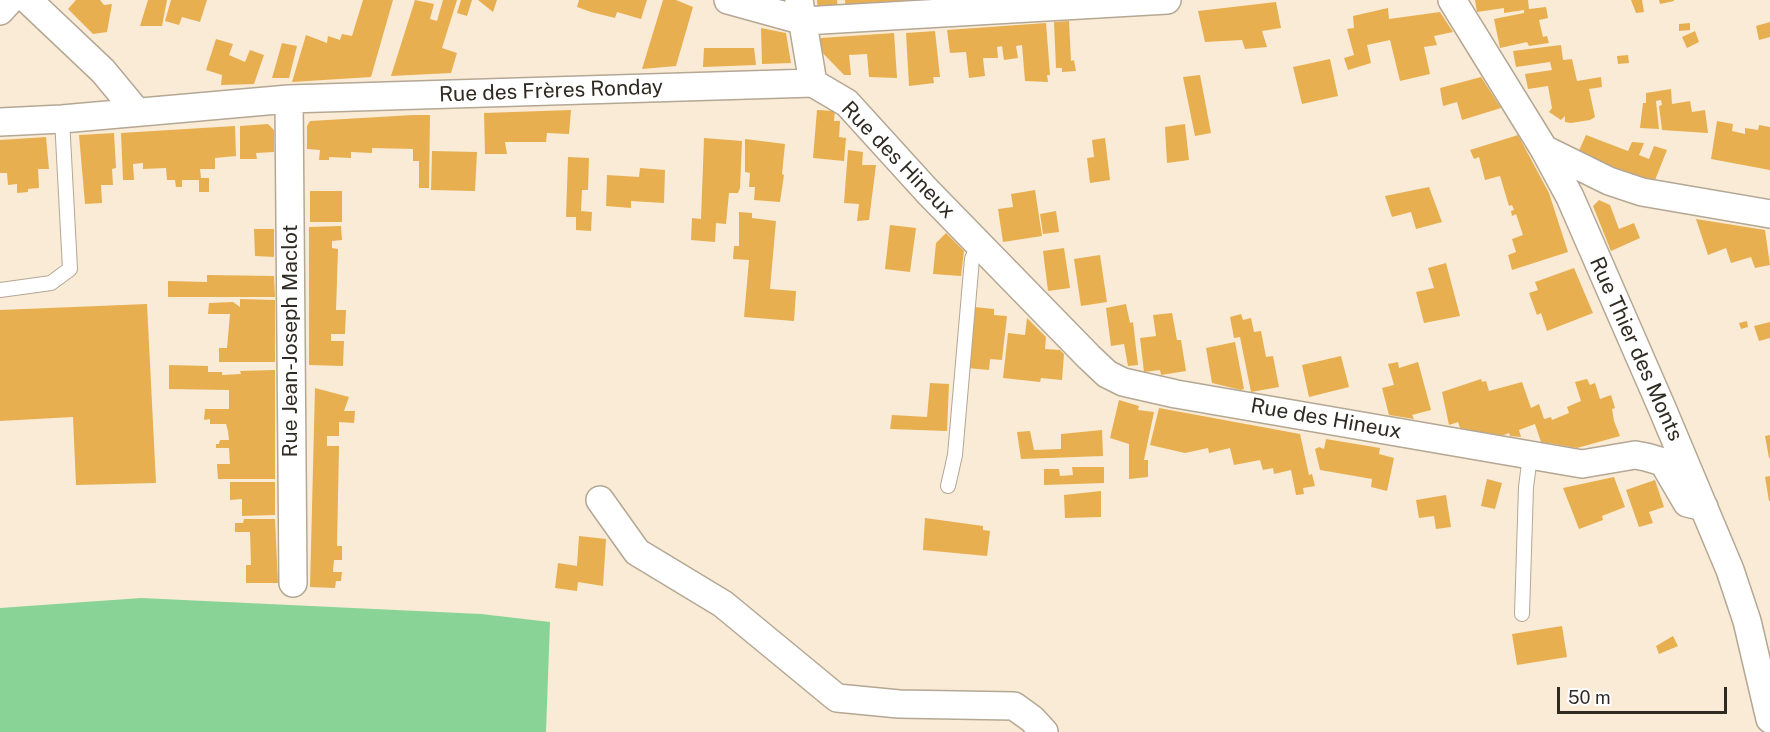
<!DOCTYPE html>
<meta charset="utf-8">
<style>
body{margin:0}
#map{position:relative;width:1770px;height:732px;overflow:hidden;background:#f9ebd6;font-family:"Public Sans",sans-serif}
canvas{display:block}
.scale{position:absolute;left:1557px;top:687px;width:170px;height:27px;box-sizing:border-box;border:3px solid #2f2a22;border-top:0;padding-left:8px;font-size:18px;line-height:21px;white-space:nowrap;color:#2f2a22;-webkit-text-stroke:4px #fff;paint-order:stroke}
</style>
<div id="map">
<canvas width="1770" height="732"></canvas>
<div class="scale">50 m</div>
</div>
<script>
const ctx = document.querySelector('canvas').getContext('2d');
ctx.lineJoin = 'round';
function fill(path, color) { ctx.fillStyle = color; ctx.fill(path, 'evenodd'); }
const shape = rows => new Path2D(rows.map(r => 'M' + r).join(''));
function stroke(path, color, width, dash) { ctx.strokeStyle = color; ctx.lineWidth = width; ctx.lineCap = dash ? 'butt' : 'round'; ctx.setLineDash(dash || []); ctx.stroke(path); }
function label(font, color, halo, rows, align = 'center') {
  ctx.font = font + ' "Public Sans",sans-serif'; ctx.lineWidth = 4.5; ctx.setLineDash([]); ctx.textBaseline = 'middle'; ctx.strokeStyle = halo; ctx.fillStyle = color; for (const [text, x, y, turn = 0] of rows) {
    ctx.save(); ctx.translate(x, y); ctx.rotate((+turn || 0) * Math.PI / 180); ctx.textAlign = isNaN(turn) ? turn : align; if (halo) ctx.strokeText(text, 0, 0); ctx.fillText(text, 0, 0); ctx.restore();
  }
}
const green = shape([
 [141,598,481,614,550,622,546,732,0,732,0,608]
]);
const building = shape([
 [76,0,100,0,104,5,112,4,107,32,93,34,68,9],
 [148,0,167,0,162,26,140,26],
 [171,0,207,0,200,22,182,17,179,25,165,21],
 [363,0,393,0,371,77,292,82,306,35,327,43,328,36,340,40,342,34,352,36],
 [415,0,434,4,430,19,437,21,443,0,457,0,442,48,457,53,451,73,391,76],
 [461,0,472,0,467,16,457,13],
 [478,0,497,0,493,12],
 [579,0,647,0,641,19,617,12,615,18,591,12,577,7],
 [663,0,676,0,693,7,676,66,642,69],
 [817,0,837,0,838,9,818,12],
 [845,0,917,0,917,5,846,10],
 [1475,0,1528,0,1529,9,1546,7,1548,18,1539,20,1543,37,1547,36,1549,43,1529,46,1527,42,1500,48,1494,19,1524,13,1524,10,1504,13,1504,8,1477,12],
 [1631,0,1642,0,1644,12,1636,13],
 [1659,0,1674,0,1674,1,1660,4],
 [1276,2,1281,28,1262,31,1267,47,1245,49,1242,40,1205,42,1198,11],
 [1388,8,1389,19,1440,12,1453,32,1434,36,1437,45,1424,47,1430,74,1400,81,1390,40,1367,45,1371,63,1348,70,1344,58,1354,55,1347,29,1354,28,1353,16],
 [1069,21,1071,61,1074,60,1076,71,1062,72,1062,68,1056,68,1054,22],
 [1770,22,1770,37,1759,40,1756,26],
 [1046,23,1050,75,1047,75,1048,82,1025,81,1022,45,1016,46,1018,58,1004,60,1002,46,997,47,998,58,983,58,985,76,969,78,966,52,950,53,947,30],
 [1690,23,1690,30,1679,31,1679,24],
 [761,28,786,33,791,63,762,64],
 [935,31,940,77,933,77,934,83,909,86,906,33],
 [1695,31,1699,42,1687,48,1682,37],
 [894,33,897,78,869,77,867,54,849,55,851,75,844,75,816,46,821,38],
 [216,39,233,44,229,55,245,62,250,50,264,55,254,84,221,85,222,75,206,70],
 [282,43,297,46,289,78,272,78],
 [1561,45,1563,60,1572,59,1577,81,1601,77,1602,87,1589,89,1595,117,1590,120,1571,123,1565,122,1565,116,1561,120,1549,112,1552,108,1548,86,1528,89,1525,74,1552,70,1550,62,1516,67,1513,51],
 [704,48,754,48,756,65,703,67],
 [1628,55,1629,63,1618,64,1617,56],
 [1330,59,1338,96,1302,104,1293,67],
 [1200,75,1211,133,1195,136,1183,77],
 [1481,77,1501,108,1462,120,1457,102,1443,106,1440,88],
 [1671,89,1672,104,1690,101,1692,112,1705,110,1708,133,1662,130,1659,106,1662,105,1661,100,1656,101,1659,129,1640,128,1643,103,1646,103,1646,93],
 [571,110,569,134,547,133,546,142,505,142,507,154,485,154,484,113],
 [817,110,835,111,834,121,840,121,839,137,846,138,844,161,813,158],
 [413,115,430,115,429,188,419,188,419,161,413,161,413,149,372,148,372,153,351,152,351,158,329,157,329,160,319,160,320,150,307,149,307,126,310,121],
 [1717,121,1733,124,1732,131,1745,134,1745,128,1758,130,1759,125,1770,127,1770,170,1711,159],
 [268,124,274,130,274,152,256,153,257,159,240,159,240,126],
 [1185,124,1189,160,1167,163,1165,127],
 [235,126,236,156,215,158,215,169,200,169,201,178,209,178,209,192,199,192,199,180,182,180,182,187,176,187,175,180,167,180,166,168,143,169,143,163,133,164,134,180,123,180,121,133],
 [114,133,116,168,112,169,113,185,101,185,102,203,85,204,79,135],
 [1518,135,1549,193,1568,252,1512,270,1508,255,1516,252,1512,239,1523,235,1516,214,1512,216,1511,211,1514,210,1512,205,1509,206,1500,176,1485,180,1479,157,1474,159,1470,150],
 [1586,135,1628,151,1632,142,1644,143,1639,155,1649,159,1654,146,1667,150,1653,185,1577,155],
 [46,137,49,169,38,169,39,188,28,189,28,192,17,193,17,184,8,185,7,173,0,173,0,140],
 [704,138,742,141,740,188,738,193,729,193,726,224,716,223,715,242,691,240,692,218,701,219],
 [1105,138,1110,180,1090,183,1087,158,1094,157,1092,140],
 [745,139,785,144,782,174,784,175,780,202,754,200,755,187,749,187,750,173,745,172],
 [848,150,863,152,862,165,876,165,869,220,857,221,859,204,844,203],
 [432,151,477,152,475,191,431,190],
 [568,157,589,158,588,190,582,190,581,211,592,212,591,231,576,230,576,217,566,217],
 [640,168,665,170,664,203,631,201,631,208,606,206,607,175,639,177],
 [1429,187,1442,222,1416,229,1411,212,1392,217,1385,196],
 [1035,190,1042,236,1003,242,998,209,1013,207,1011,194],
 [310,191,342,191,342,222,310,222],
 [1599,200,1610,205,1619,229,1634,223,1640,238,1611,251,1593,206],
 [1056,211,1059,232,1043,234,1040,214],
 [739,212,752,213,752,218,776,221,770,289,796,291,794,321,744,317,749,260,733,259,734,246,739,246],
 [1696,219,1765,230,1770,265,1755,268,1751,257,1731,263,1726,248,1708,255],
 [890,225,916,228,910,272,885,269],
 [341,226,342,240,332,241,332,248,338,249,336,310,346,310,345,334,331,334,331,341,344,341,343,366,309,365,309,227],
 [254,229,274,229,274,257,255,256],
 [946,233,964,251,961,276,933,274,936,243],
 [1064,248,1070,288,1048,291,1043,251],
 [1100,255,1107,302,1081,306,1074,259],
 [1446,263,1460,316,1424,323,1416,292,1434,288,1428,268],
 [1574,268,1593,313,1547,331,1541,313,1537,315,1529,293,1538,290,1535,282],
 [207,275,274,276,275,297,168,297,168,281,207,282],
 [240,299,275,300,275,362,219,362,219,348,227,348,230,314,208,314,209,303,233,302,240,307],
 [147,304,156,483,76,485,73,417,0,421,0,310],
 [1126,304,1130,323,1133,322,1138,365,1128,366,1124,344,1111,346,1106,308],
 [974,307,994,309,994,315,1007,316,1002,360,990,359,989,370,967,368],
 [1172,313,1177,340,1181,340,1186,371,1161,375,1160,370,1144,372,1140,338,1156,336,1153,315],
 [1241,314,1243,320,1251,318,1254,332,1261,331,1266,357,1273,356,1279,387,1251,392,1240,337,1234,338,1230,317],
 [1027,318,1046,337,1045,349,1060,350,1064,354,1062,380,1041,378,1040,382,1003,378,1008,333,1025,335],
 [1747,321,1748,327,1741,329,1739,323],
 [1770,322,1770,338,1759,341,1754,326],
 [1235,342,1244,389,1241,390,1212,383,1206,348],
 [1341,356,1349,387,1309,397,1302,365],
 [1398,362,1399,368,1418,362,1431,410,1412,415,1414,419,1389,415,1382,388,1394,385,1388,364],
 [169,365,208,366,208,372,222,372,222,375,241,374,240,371,275,370,275,479,218,479,217,464,230,464,229,448,216,448,216,444,219,444,220,440,229,440,228,431,226,424,210,424,210,419,204,420,205,409,229,409,229,390,169,389],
 [1481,379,1482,382,1486,381,1489,391,1522,382,1531,408,1539,404,1544,419,1551,417,1552,420,1569,413,1567,407,1581,401,1575,382,1587,379,1590,385,1595,383,1600,399,1611,395,1615,408,1612,409,1614,421,1620,436,1577,448,1541,442,1535,424,1519,430,1521,437,1510,436,1509,433,1501,436,1460,428,1458,422,1449,425,1442,392],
 [930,383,949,384,947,431,890,429,892,415,927,417],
 [315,388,349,397,344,411,355,411,354,423,339,422,339,436,327,436,327,446,339,446,337,546,342,546,342,560,334,560,333,572,342,572,341,581,336,581,335,588,310,587],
 [1119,400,1139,406,1138,410,1154,412,1144,460,1148,460,1148,477,1129,479,1129,444,1110,438],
 [1159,408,1300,434,1309,475,1312,474,1315,486,1303,488,1304,494,1296,495,1291,470,1274,474,1273,468,1263,470,1260,460,1234,465,1230,448,1209,453,1208,448,1185,453,1150,445],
 [1102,430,1103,456,1021,459,1017,432,1030,431,1034,450,1061,449,1061,434],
 [1770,435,1770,458,1769,458,1765,436],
 [1326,439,1380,448,1379,454,1394,458,1387,491,1371,487,1372,479,1320,470,1315,449,1319,447,1324,449],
 [1072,467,1104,467,1104,483,1044,485,1044,469,1059,469,1060,476,1073,475],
 [1770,476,1770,501,1769,501,1765,477],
 [1614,477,1625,507,1602,516,1603,520,1579,529,1563,488],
 [1487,479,1502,483,1495,509,1481,506],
 [1655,480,1664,507,1649,512,1653,523,1639,527,1626,490],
 [230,482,275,482,275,515,242,516,242,499,230,500],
 [1101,491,1101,517,1065,518,1064,495],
 [1446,495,1451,527,1436,529,1434,516,1419,518,1416,500],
 [925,518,983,526,983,530,990,531,987,556,923,550],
 [244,519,275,519,278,583,246,583,246,565,251,565,250,532,235,532,235,523,243,523],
 [579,536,606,539,603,586,578,582,577,591,555,588,558,563,577,566],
 [1562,626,1567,657,1517,665,1512,634],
 [1673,636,1678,646,1659,654,1656,646]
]);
const lane = shape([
 [0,290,51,283,70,269,62,119],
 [948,486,955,455,972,259,979,243],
 [1522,614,1526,487,1530,456]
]);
const street = shape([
 [28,0,103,71,137,112],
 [728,0,804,21,1167,0],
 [799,0,813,83],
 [1452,0,1544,149,1570,197,1662,408,1730,570,1747,621,1770,719],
 [0,11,10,0],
 [813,83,847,103,928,192,1089,357,1107,374,1123,382,1176,394,1582,464,1635,455,1646,457,1663,462,1687,503,1704,507],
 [289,99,293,583],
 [0,122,62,119,289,99,813,83],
 [1544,149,1609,181,1642,192,1770,214],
 [600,500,637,552,723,604,837,698,899,704,1014,706,1032,719,1044,732]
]);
const streetNames = [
 ["Rue des Frères Ronday",551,91,-2],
 ["Rue des Hineux",898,160,46],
 ["Rue Jean-Joseph Maclot",291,341,-90],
 ["Rue Thier des Monts",1636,349,66],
 ["Rue des Hineux",1326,419,10]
];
fill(green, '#8ad397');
fill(building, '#e8af50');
stroke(lane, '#b4a794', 16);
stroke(street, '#b4a794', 30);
stroke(lane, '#fff', 14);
stroke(street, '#fff', 27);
label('21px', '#2f2a22', '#fff', streetNames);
</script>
